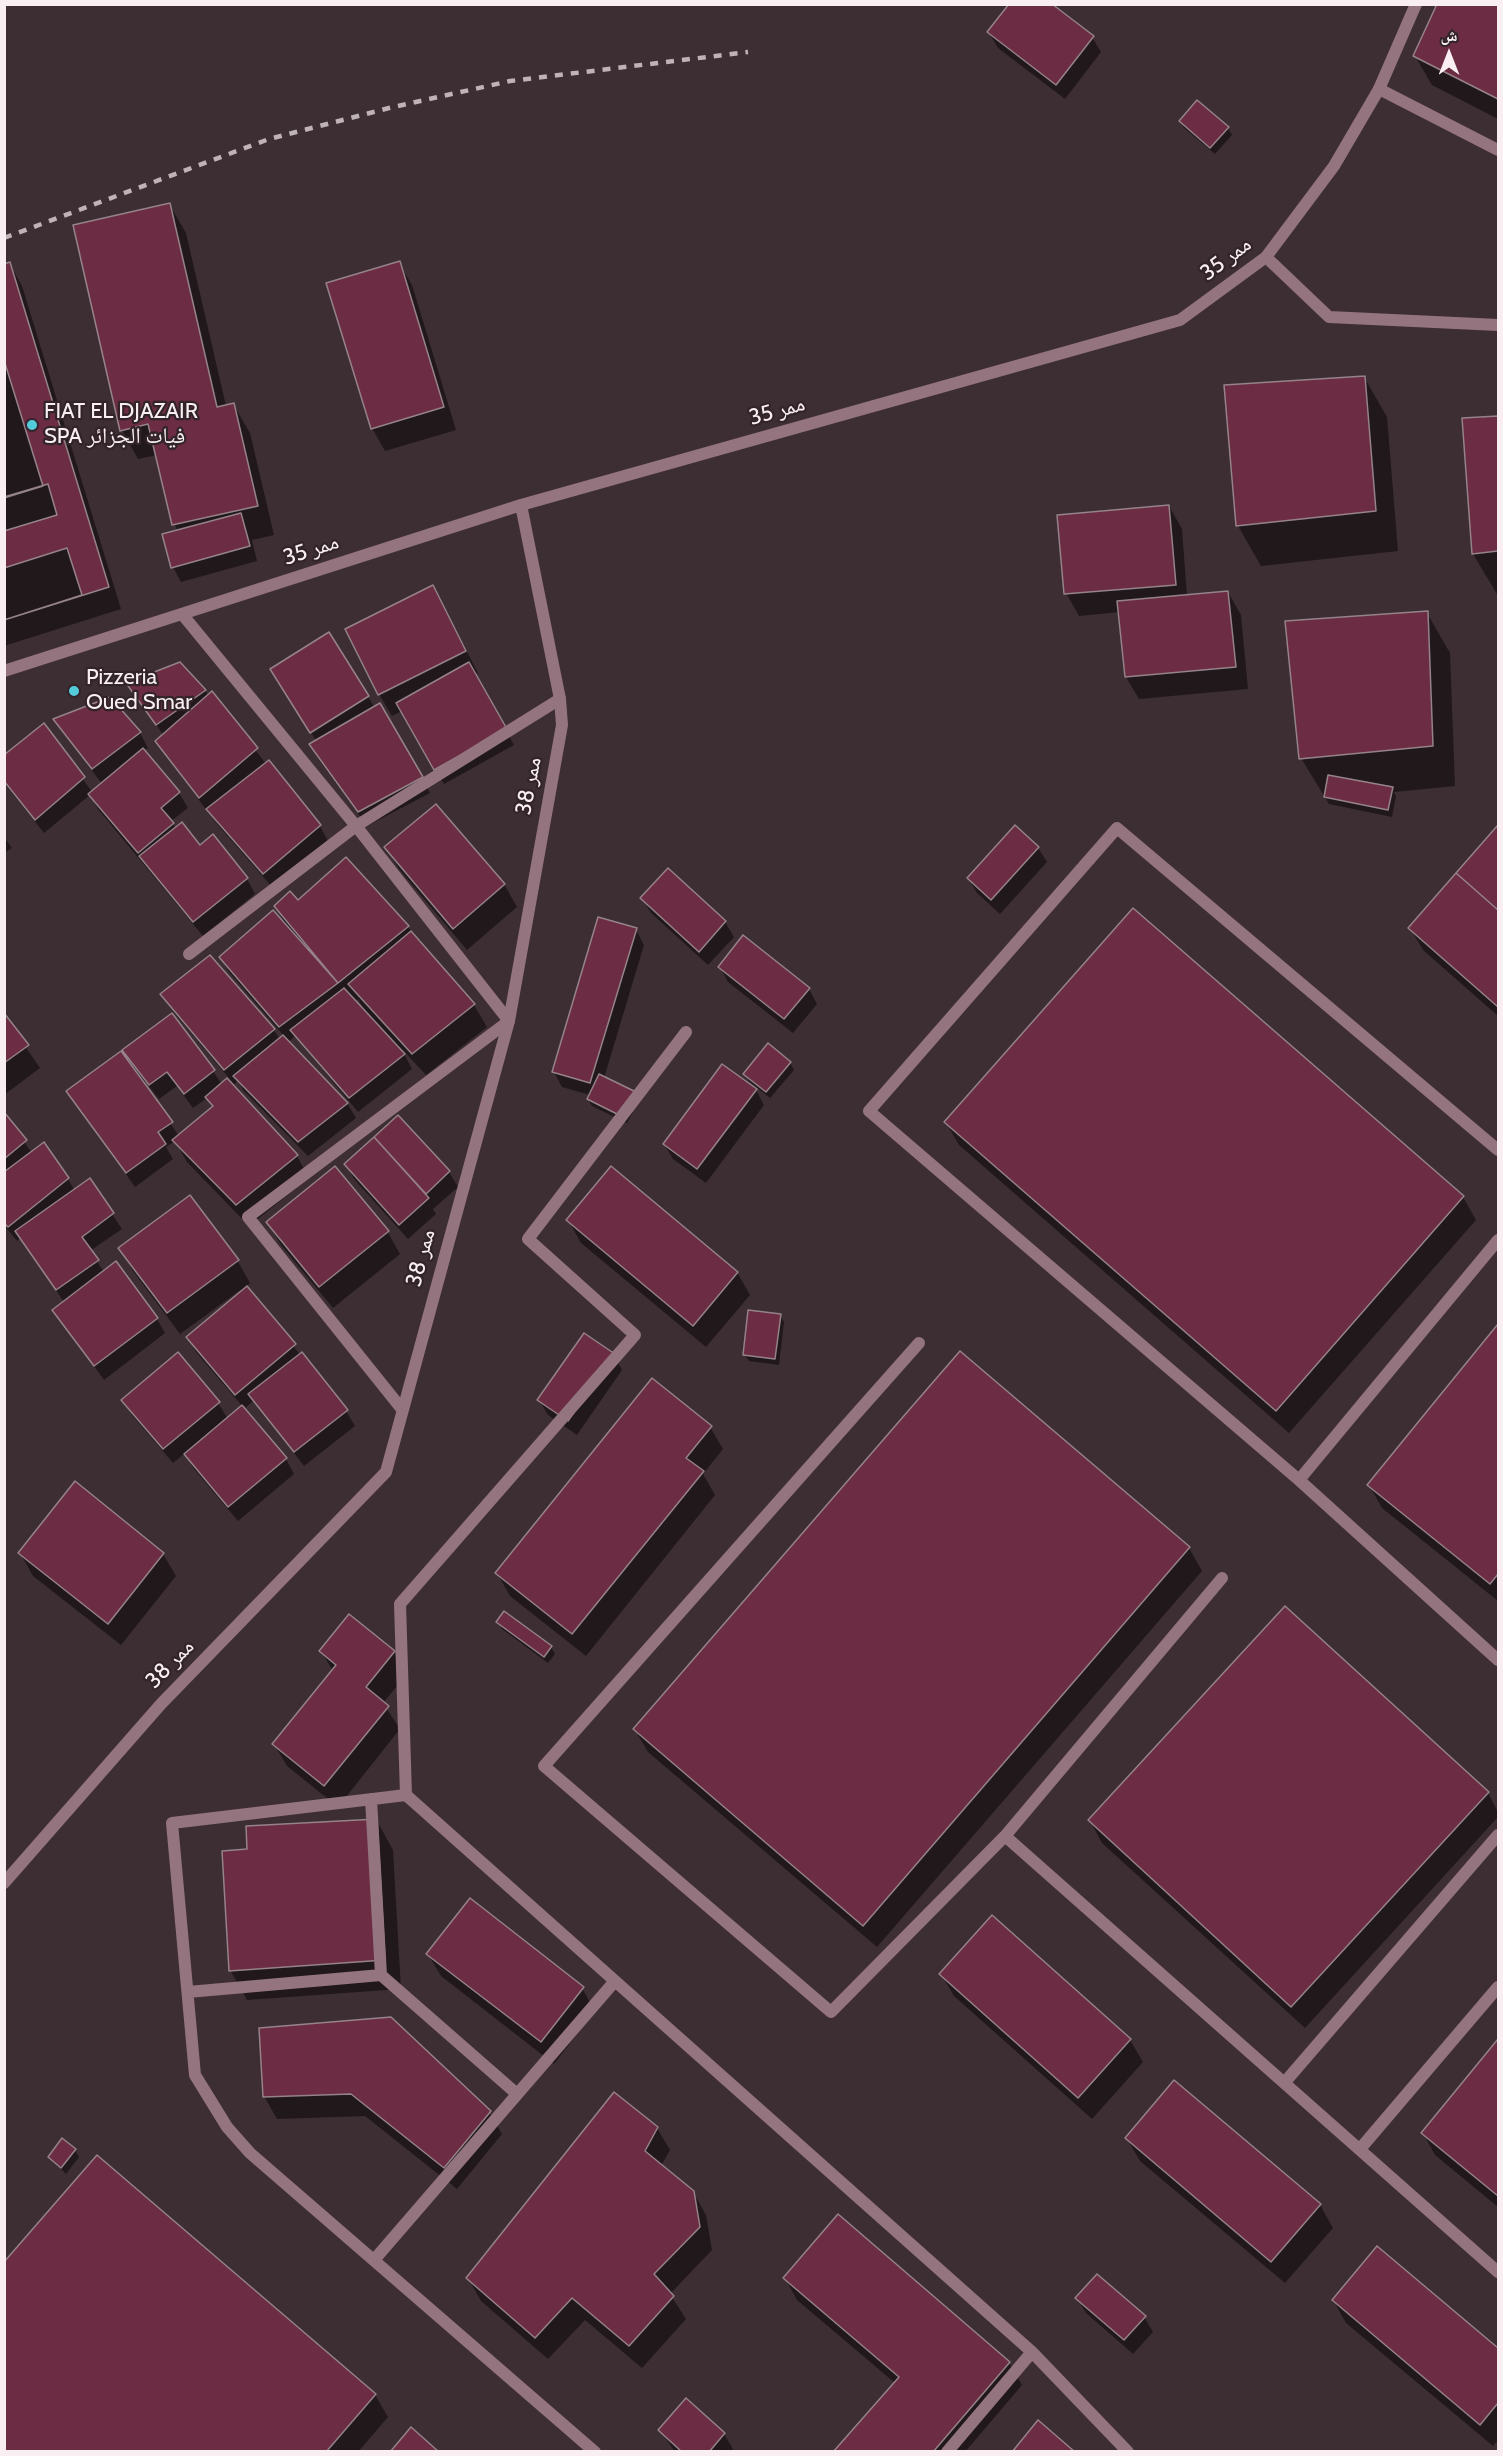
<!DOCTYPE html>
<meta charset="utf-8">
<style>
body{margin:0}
#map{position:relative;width:1503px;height:2456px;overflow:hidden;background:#3d2e33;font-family:Cabin,"Noto Naskh Arabic",sans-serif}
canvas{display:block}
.frame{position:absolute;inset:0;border:6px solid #f9eff2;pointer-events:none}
.north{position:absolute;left:1419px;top:24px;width:60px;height:60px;-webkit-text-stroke:4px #322429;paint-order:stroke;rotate:0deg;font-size:16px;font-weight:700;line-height:24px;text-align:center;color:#f9eff2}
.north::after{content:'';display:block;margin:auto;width:21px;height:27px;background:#f9eff2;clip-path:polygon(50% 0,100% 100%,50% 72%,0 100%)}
</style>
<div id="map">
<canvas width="1503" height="2456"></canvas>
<div class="frame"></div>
<div class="north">ش</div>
</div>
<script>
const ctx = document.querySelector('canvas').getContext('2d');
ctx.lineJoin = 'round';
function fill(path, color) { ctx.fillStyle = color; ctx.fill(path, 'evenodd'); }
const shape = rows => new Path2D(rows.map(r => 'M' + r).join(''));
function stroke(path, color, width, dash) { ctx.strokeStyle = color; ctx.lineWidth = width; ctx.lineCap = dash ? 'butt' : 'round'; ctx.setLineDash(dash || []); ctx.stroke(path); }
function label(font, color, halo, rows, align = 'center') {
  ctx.font = font + ' Cabin,"Noto Naskh Arabic",sans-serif'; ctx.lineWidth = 4.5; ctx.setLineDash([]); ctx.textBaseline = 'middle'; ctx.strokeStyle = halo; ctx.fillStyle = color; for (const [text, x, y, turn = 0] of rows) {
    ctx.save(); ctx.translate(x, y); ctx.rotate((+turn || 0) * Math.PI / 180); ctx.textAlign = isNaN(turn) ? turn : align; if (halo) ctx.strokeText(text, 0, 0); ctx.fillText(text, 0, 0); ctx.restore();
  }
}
const shadow = shape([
 [1439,4,1498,4,1498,119,1432,85,1415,56],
 [989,33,1092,37,1101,52,1065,99,998,48],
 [1180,121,1228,128,1232,135,1215,154,1184,128],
 [169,204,186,233,226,406,233,404,250,433,274,535,252,540,257,561,181,582,173,567,177,531,157,455,138,459,122,430],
 [399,263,412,285,456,430,385,451,372,428],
 [10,264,22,286,121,609,4,646,4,266],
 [1364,377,1387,417,1398,551,1261,566,1238,526],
 [1498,418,1498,594,1497,594,1473,554,1463,420],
 [1169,506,1182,529,1187,596,1228,592,1241,615,1248,689,1139,699,1126,677,1120,612,1079,616,1066,593],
 [445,609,478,673,475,675,514,745,444,784,402,711,392,716,379,694],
 [1427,613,1450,653,1455,786,1394,792,1396,796,1392,817,1329,804,1301,758],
 [328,634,375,708,380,705,430,793,367,826,319,760,311,745,317,742,281,684],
 [128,684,205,690,208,696,212,693,266,764,320,826,328,841,273,888,217,824,166,756,157,741,164,736],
 [110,699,140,733,148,748,144,751,179,793,188,808,171,821,176,829,247,879,255,894,203,936,98,809,90,795,44,833,4,783,4,757,44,725,92,792,102,784,55,720],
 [1498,827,1498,1016,1423,950,1410,928],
 [4,837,12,848,4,853],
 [386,847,504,884,517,907,467,950,399,869],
 [1038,848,1047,862,1000,914,977,893,968,878],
 [668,870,725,922,734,937,708,965,651,913,642,898],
 [298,902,408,927,474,1005,487,1027,426,1075,401,1048,412,1069,358,1112,295,1036,288,1042,347,1103,356,1118,308,1156,244,1091,238,1081,234,1084,171,1009,162,994,274,1030,280,1040,284,1036,229,972,220,957,287,928,276,906],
 [358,999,364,1010,363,1011,355,1002],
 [1133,910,1463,1197,1476,1220,1289,1433,959,1145,946,1123],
 [636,930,644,945,604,1078,639,1100,627,1123,592,1106,588,1099,590,1095,562,1087,554,1072],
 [720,967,809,989,817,1004,793,1033,728,982],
 [172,1015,222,1084,297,1156,309,1178,249,1226,187,1162,175,1141,166,1147,173,1159,135,1187,68,1092,134,1068,124,1050],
 [146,1082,159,1099,177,1086,193,1108,207,1098,213,1108,179,1136,143,1084],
 [4,1016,40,1068,4,1095],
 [769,1045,790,1063,794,1070,770,1098,749,1081,745,1074],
 [756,1090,764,1105,706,1183,673,1159,664,1144],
 [4,1114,32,1153,68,1179,75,1191,90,1181,122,1229,90,1251,104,1272,157,1319,165,1333,104,1380,54,1310,64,1302,20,1238,17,1241,4,1225],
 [398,1117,449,1172,458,1187,433,1209,436,1214,408,1239,354,1179,346,1164],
 [568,1220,737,1272,750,1295,706,1347,581,1243],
 [268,1222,387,1231,400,1254,333,1308,281,1245],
 [120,1249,237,1260,250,1283,245,1287,346,1411,355,1426,304,1466,254,1400,244,1409,286,1459,294,1474,238,1521,194,1469,185,1453,173,1463,132,1415,123,1400,218,1403,228,1419,243,1407,196,1352,188,1337,240,1293,239,1291,180,1334,133,1271],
 [780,1315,784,1322,779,1365,749,1361,744,1354],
 [1498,1326,1498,1601,1382,1508,1369,1485],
 [960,1353,1189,1548,1202,1571,877,1947,648,1752,635,1730],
 [614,1355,622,1370,577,1435,548,1415,539,1400],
 [710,1427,723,1449,703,1474,715,1495,586,1656,510,1596,497,1573],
 [20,1553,163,1554,176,1576,121,1645,33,1576],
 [498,1622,551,1647,555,1654,548,1663,502,1629],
 [321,1651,394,1652,407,1674,383,1703,400,1729,338,1807,287,1766,274,1744,333,1671],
 [1488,1793,1498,1812,1498,1817,1305,2028,1102,1843,1090,1821],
 [377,1821,393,1850,401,1989,247,2000,230,1970,249,1851],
 [428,1954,582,1988,595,2011,554,2064,441,1976],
 [941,1974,1130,2040,1143,2062,1092,2119,954,1996],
 [390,2019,489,2112,502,2134,457,2189,365,2116,277,2119,264,2096],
 [1498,2041,1498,2207,1435,2155,1423,2133],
 [657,2128,670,2150,661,2166,693,2192,706,2215,712,2250,670,2294,686,2319,642,2368,585,2320,548,2359,481,2301,468,2278],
 [1127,2139,1320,2205,1333,2228,1285,2283,1140,2161],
 [75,2150,79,2157,66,2174,49,2157],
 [1377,2248,1498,2350,1498,2440,1493,2446,1346,2323,1333,2300],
 [785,2278,1009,2363,1022,2385,965,2452,835,2452,895,2383,797,2300],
 [1077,2298,1144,2317,1153,2332,1133,2354,1086,2313],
 [375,2395,388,2417,358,2452,4,2452],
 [660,2430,724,2434,733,2449,730,2452,675,2452]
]);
const building = shape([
 [1009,4,1052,4,1094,36,1056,85,987,32,1009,4],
 [1437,4,1498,4,1498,99,1413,56,1437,4],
 [1197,100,1229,127,1210,148,1179,121,1197,100],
 [170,203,217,407,234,403,258,506,172,525,148,424,120,431,73,225,170,203],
 [400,261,444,407,371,429,326,283,400,261],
 [10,262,109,587,4,620,4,264,10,262],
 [4,360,43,486,4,498,4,360],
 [1365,376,1376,511,1236,526,1224,385,1365,376],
 [1498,416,1498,551,1472,554,1462,418,1498,416],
 [48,484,57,515,4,531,4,497,48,484],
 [1169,505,1176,585,1064,594,1057,515,1169,505],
 [241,513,250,546,171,568,162,534,241,513],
 [67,548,82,595,4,620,4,568,67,548],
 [433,585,466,651,378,695,345,629,433,585],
 [1228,591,1236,667,1125,677,1117,601,1228,591],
 [1428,611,1433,746,1299,759,1285,621,1428,611],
 [329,632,369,696,310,733,270,669,329,632],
 [180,662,206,690,156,725,126,683,180,662],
 [469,662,507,729,434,770,396,703,469,662],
 [212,691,258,748,199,798,155,741,212,691],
 [110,697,141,732,92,769,53,719,110,697],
 [380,703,423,777,358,812,309,744,380,703],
 [44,723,85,777,35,820,4,781,4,755,44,723],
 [143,748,180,792,161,808,174,823,138,853,88,794,143,748],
 [269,760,321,825,263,874,206,809,269,760],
 [1328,775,1393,787,1388,810,1324,797,1328,775],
 [436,804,505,884,453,929,384,847,436,804],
 [182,822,200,845,213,834,248,878,193,922,139,856,182,822],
 [1015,825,1039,847,991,900,967,878,1015,825],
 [1498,825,1498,910,1456,873,1498,825],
 [346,857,409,926,338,983,274,906,290,891,298,900,346,857],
 [668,868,726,921,699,952,640,898,668,868],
 [1456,873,1498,910,1498,1007,1408,928,1456,873],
 [1133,908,1464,1196,1276,1411,944,1122,1133,908],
 [273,910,338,983,279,1027,219,957,273,910],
 [598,917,637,928,590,1083,552,1072,598,917],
 [411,931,475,1004,412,1054,348,984,411,931],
 [743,935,810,988,784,1019,718,967,743,935],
 [210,955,275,1029,224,1070,160,994,210,955],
 [344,988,405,1054,349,1098,290,1030,344,988],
 [4,1013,29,1045,4,1063,4,1013],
 [172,1013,215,1070,184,1094,167,1072,149,1085,122,1050,172,1013],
 [283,1035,348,1103,298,1142,233,1076,283,1035],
 [768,1043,791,1062,766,1092,743,1074,768,1043],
 [121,1051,173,1122,158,1132,166,1144,126,1173,66,1091,121,1051],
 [722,1064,757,1089,697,1169,663,1144,722,1064],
 [599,1074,636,1092,623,1117,587,1099,599,1074],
 [227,1078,298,1155,236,1205,172,1140,213,1106,205,1097,227,1078],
 [4,1112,27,1140,4,1159,4,1112],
 [398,1115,450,1171,426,1194,374,1137,398,1115],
 [374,1137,429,1198,399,1225,344,1164,374,1137],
 [44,1142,69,1178,8,1227,4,1223,4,1172,44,1142],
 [335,1166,389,1231,319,1287,266,1222,335,1166],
 [611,1166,738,1272,693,1326,566,1220,611,1166],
 [90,1178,114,1213,82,1237,99,1260,56,1290,15,1231,90,1178],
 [190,1195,239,1260,167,1313,118,1248,190,1195],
 [116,1261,158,1318,94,1366,52,1310,116,1261],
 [247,1286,296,1344,235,1395,186,1337,247,1286],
 [748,1310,781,1314,775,1359,743,1355,748,1310],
 [1498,1324,1498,1574,1490,1584,1367,1485,1498,1324],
 [584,1333,615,1354,568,1421,537,1400,584,1333],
 [960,1351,1190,1547,863,1926,633,1729,960,1351],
 [178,1352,220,1402,163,1449,121,1400,178,1352],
 [302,1352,348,1410,294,1452,248,1394,302,1352],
 [652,1378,712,1426,686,1458,704,1471,572,1634,495,1573,652,1378],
 [242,1405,287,1458,228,1507,184,1454,242,1405],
 [75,1481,164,1553,108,1624,18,1553,75,1481],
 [1285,1606,1489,1792,1291,2007,1088,1820,1285,1606],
 [504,1611,552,1646,544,1657,496,1622,504,1611],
 [349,1614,395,1651,366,1687,389,1706,324,1786,272,1744,336,1665,319,1651,349,1614],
 [377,1819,385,1960,229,1971,222,1851,247,1849,246,1826,377,1819],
 [470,1898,584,1987,541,2042,426,1954,470,1898],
 [992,1915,1131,2039,1078,2098,939,1974,992,1915],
 [391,2017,491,2111,444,2168,351,2094,263,2097,259,2028,391,2017],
 [1498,2039,1498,2196,1421,2133,1498,2039],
 [1174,2080,1321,2204,1271,2262,1125,2138,1174,2080],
 [614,2092,658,2127,645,2151,694,2191,700,2227,654,2274,674,2296,629,2346,572,2298,535,2338,466,2278,614,2092],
 [62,2138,76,2149,61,2168,48,2157,62,2138],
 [97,2155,376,2394,326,2452,4,2452,4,2262,97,2155],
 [838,2214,1010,2362,933,2452,833,2452,899,2377,783,2278,838,2214],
 [1377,2246,1498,2348,1498,2403,1480,2425,1332,2300,1377,2246],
 [1097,2274,1146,2316,1124,2340,1075,2298,1097,2274],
 [686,2398,725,2433,709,2452,682,2452,658,2430,686,2398],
 [1038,2420,1075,2452,1012,2452,1038,2420],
 [411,2427,439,2452,390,2452,411,2427]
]);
const service = shape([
 [1416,4,1379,89,1498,150],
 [1266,257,1329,317,1498,325],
 [189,954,356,826,560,699],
 [1498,1150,1117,828,869,1111,1299,1480,1498,1660],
 [919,1343,544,1766,831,2012,1005,1836],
 [401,1408,248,1217,509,1021],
 [1299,1480,1498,1240],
 [1222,1578,1005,1836,1498,2272],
 [406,1795,400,1604,635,1335,528,1239,686,1032],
 [371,1799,381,1975,517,2094],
 [188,1992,381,1975],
 [1285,2082,1498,1835],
 [1360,2149,1498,1987],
 [374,2260,615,1981],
 [1032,2352,1128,2452],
 [595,2452,250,2153,227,2127,195,2075,172,1823,406,1795,1032,2352,947,2452]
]);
const minor = shape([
 [182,614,356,826,509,1021],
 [4,671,521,505,1180,320,1266,257,1334,166,1379,89],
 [4,1883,161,1704,386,1472,509,1021,562,725,560,699,521,505]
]);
const rail = shape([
 [4,238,269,139,389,108,510,81,748,52]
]);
const markers = [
 [32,425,6,"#53cbdb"],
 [74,691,6,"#53cbdb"]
];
const streetNames = [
 ["ممر 35",1226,259,-37],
 ["ممر 35",777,411,-16],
 ["ممر 35",311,550,-18],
 ["ممر 38",529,786,-79],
 ["ممر 38",421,1258,-75],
 ["ممر 38",170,1664,-46]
];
const poiNames = [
 ["FIAT EL DJAZAIR",44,412],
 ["SPA فيات الجزائر",44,437],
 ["Pizzeria",86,678],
 ["Oued Smar",86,703]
];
fill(shadow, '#0007');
fill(building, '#6b2c44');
stroke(building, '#958389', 1.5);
stroke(service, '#94747e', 12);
stroke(minor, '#94747e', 12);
stroke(rail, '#bfb3b7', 4.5, [8, 8]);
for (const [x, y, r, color] of markers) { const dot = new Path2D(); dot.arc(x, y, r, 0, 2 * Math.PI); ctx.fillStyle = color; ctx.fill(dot); stroke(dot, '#322429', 2); }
label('22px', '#f9eff2', '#322429', streetNames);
label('22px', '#f9eff2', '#322429', poiNames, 'left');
</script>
